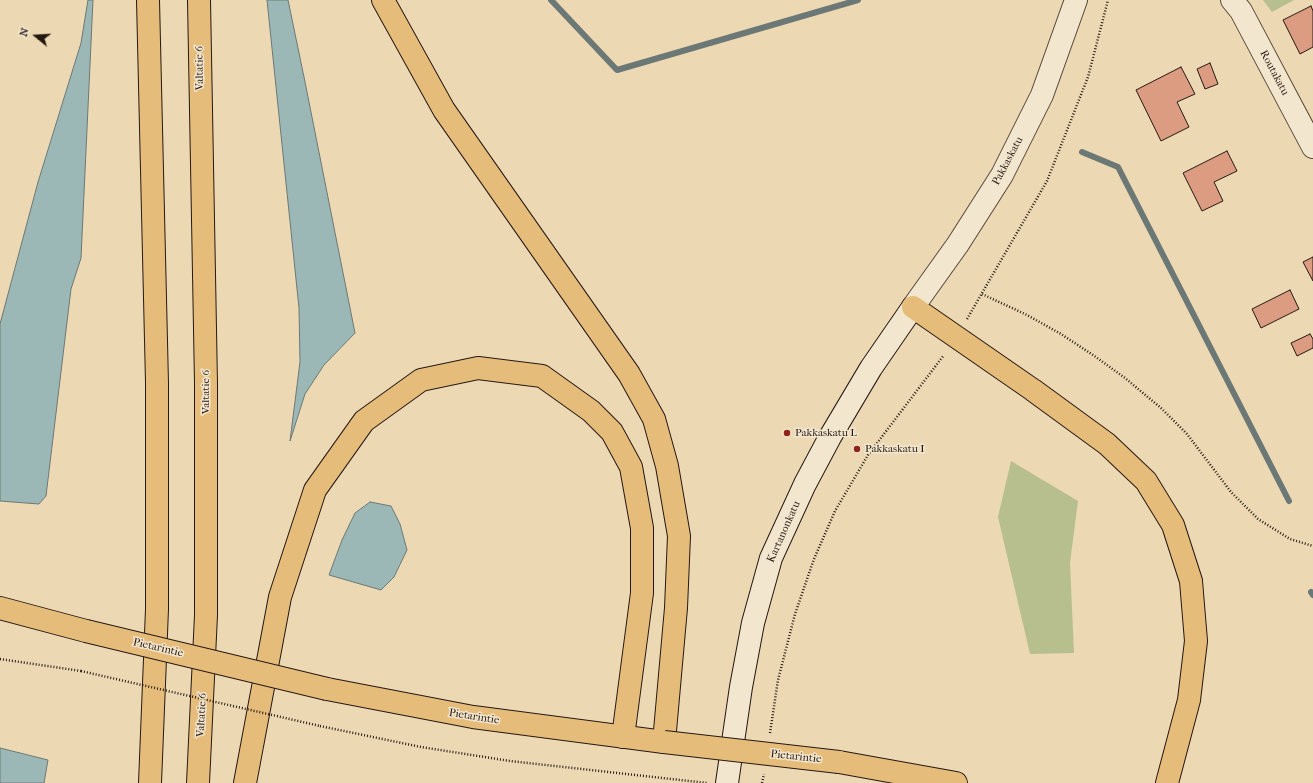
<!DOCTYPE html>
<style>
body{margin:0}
#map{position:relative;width:1313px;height:783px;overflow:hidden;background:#ecd9b4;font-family:"IM FELL French Canon",serif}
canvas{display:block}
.north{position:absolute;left:16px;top:16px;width:40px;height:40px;-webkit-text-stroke:3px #f3e6ce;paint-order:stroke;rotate:288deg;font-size:11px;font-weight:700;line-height:16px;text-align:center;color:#251813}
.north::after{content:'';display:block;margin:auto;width:14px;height:18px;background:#251813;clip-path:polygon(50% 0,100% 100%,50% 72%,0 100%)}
</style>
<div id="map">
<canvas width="1313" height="783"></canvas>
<div class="north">N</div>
</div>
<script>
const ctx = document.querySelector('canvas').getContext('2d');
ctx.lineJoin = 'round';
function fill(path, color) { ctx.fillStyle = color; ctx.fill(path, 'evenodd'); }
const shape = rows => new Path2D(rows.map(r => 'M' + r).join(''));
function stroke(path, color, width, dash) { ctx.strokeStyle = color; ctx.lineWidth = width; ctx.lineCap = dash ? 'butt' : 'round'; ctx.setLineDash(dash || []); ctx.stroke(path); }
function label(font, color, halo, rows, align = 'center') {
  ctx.font = font + ' "IM FELL French Canon",serif'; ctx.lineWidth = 3; ctx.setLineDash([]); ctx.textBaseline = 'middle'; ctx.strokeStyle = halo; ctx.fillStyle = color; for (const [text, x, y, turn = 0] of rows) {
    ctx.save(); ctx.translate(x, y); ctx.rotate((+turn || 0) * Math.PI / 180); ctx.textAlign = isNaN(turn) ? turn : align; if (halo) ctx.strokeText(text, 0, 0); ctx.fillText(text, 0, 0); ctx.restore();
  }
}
const green = shape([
 [1263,0,1294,0,1272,12],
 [1011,461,1078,501,1070,563,1074,653,1030,654,998,517]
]);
const water = shape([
 [88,0,93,0,81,258,71,289,46,496,39,504,0,501,0,324,38,182,81,43,88,0],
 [267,0,288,0,304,77,355,333,324,365,305,394,290,441,300,362,299,308,267,0],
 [370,502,391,506,400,524,407,550,394,577,381,590,329,575,342,540,355,513,370,502],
 [0,748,48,760,44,783,0,783,0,748]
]);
const stream = shape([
 [551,0,617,70,858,0],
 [1082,152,1118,167,1289,501],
 [1311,592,1313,595]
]);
const building = shape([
 [1311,6,1313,11,1313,47,1300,54,1283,20,1311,6],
 [1210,63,1218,84,1205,89,1197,69,1210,63],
 [1181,67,1195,94,1177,102,1189,127,1161,141,1136,90,1181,67],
 [1227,151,1237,171,1214,182,1223,201,1202,211,1183,173,1227,151],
 [1313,257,1313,281,1303,262,1313,257],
 [1290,290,1299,309,1261,328,1252,309,1290,290],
 [1310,334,1313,339,1313,348,1297,356,1291,343,1310,334]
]);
const path = shape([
 [982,294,1027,315,1061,334,1093,355,1125,378,1161,408,1187,434,1231,492,1258,519,1290,539,1313,546],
 [967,319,1047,181,1088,77,1108,0],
 [0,659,81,671],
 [320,726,421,747,510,761,707,783],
 [770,733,778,680,795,614,814,559,835,511,868,455,944,355],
 [762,783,764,774]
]);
const street = shape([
 [1232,0,1241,11,1313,147],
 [913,307,958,244,1002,175,1042,95,1076,0]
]);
const secondary = shape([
 [727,783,741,687,753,623,771,558,805,484,830,437,871,368,913,307]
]);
const primary = shape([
 [913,307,1033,390,1107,444,1146,481,1173,525,1191,581,1196,641,1189,700,1167,783],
 [0,608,86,631],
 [327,689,473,717,664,742],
 [839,762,956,783]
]);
const highway = shape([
 [148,0,157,383,157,609,150,783],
 [383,0,444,110,629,374,654,419,667,466,679,536,676,608,664,742],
 [198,783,206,615,206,384,199,0],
 [245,783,280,597,315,490,364,421,421,380,478,368,542,376,591,411,612,432,631,467,642,528,642,593,623,737]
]);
const pathBridge = shape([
 [81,671,320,726]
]);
const primaryBridge = shape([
 [86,631,327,689],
 [664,742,839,762]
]);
const markers = [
 [787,433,4,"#8f2418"],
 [857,449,4,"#8f2418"]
];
const streetNames = [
 ["Valtatie 6",200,68,-91],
 ["Routakatu",1274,73,62],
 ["Pakkaskatu",1008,161,-62],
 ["Valtatie 6",206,392,-90],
 ["Kartanonkatu",784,532,-66],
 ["Pietarintie",158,648,13],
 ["Valtatie 6",202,715,-87],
 ["Pietarintie",474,717,9],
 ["Pietarintie",796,757,6]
];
const poiNames = [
 ["Pakkaskatu L",795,433],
 ["Pakkaskatu I",865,449]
];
fill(green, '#b7bf8e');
fill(water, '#9cb8b6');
stroke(water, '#6c7875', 1);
stroke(stream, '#6c7875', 6);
fill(building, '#dc9c82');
stroke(building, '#251813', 1);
stroke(street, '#57483b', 24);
stroke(secondary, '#251813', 24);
stroke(primary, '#251813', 24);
stroke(highway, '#251813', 24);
stroke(path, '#251813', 2.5, [1, 2]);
stroke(street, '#f3e6ce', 22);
stroke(secondary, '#f3e6ce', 22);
stroke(primary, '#e6bc7a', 22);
stroke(highway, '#e6bc7a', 22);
stroke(primaryBridge, '#251813', 24, []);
stroke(pathBridge, '#251813', 2.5, [1, 2]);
stroke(primaryBridge, '#e6bc7a', 22);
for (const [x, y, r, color] of markers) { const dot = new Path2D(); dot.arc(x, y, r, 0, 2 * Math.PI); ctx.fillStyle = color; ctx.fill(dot); stroke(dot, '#f3e6ce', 1.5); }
label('11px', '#251813', '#f3e6ce', streetNames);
label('11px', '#251813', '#f3e6ce', poiNames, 'left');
</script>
